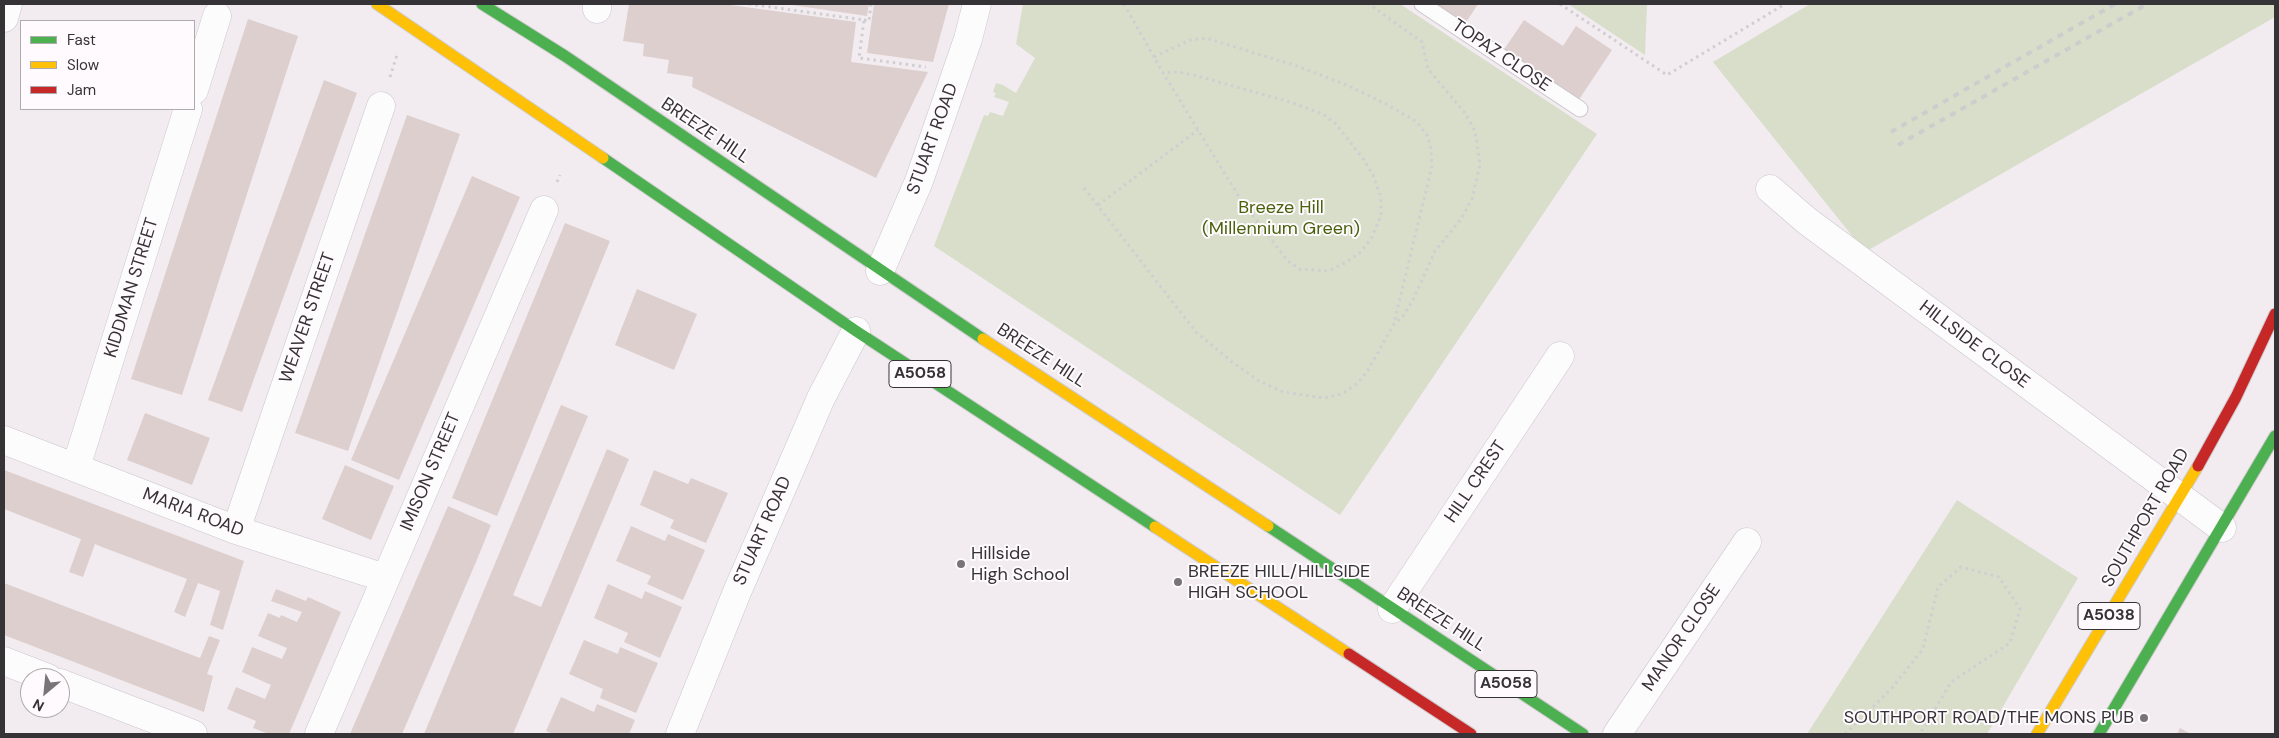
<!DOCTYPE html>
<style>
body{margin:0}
#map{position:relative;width:2279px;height:738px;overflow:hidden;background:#f2ecf1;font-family:"DM Sans",sans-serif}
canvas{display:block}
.frame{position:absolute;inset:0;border:5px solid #363336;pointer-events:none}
.legend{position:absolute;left:20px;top:20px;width:175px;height:90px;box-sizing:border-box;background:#fefafd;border:1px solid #aeaaad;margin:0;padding:6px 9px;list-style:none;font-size:15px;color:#363336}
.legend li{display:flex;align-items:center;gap:10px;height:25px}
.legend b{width:25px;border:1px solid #aeaaad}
.north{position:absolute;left:20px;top:668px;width:50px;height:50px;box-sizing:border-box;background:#fefafd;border:1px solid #aeaaad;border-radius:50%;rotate:208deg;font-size:14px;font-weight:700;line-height:20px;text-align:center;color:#363336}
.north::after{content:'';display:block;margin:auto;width:18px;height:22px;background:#787477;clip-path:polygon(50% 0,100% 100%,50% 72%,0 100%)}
</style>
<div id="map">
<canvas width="2279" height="738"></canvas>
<div class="frame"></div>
<ul class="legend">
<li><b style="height:6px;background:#4caf50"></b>Fast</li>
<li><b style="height:6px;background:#ffc107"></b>Slow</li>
<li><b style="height:6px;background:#c62828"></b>Jam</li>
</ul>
<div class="north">N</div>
</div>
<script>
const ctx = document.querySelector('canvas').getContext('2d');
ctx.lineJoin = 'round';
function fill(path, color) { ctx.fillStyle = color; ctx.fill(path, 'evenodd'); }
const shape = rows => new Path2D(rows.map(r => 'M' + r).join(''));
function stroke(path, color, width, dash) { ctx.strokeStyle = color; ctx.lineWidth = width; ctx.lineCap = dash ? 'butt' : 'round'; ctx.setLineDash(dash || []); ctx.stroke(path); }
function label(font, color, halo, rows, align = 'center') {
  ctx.font = font + ' "DM Sans",sans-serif'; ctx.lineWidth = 4; ctx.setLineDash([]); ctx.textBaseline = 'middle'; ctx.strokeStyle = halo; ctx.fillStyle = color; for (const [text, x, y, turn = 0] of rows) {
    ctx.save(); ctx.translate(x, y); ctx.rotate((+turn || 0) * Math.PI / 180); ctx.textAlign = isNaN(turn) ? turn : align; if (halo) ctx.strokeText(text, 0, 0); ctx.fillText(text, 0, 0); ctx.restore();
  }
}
const green = shape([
 [1023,4,1400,4,1597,134,1340,515,934,246,984,115,988,116,990,112,1003,116,1009,102,994,97,996,93,993,92,996,83,1003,85,1016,93,1035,58,1016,44],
 [1568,4,1647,4,1645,55],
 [1810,4,2275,4,2275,17,1865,252,1713,62],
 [1957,500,2078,578,1987,734,1807,734]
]);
const building = shape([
 [629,4,723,4,856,22,851,62,928,72,876,178,692,87,693,77,667,73,669,60,643,56,644,44,623,41],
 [785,4,869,4,867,16],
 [874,4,949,4,933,62,867,53],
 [1434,4,1478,4,1465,24],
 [248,19,298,36,182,395,131,379],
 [1524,20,1563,46,1576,26,1612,50,1578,101,1503,51],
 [324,80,357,93,242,412,208,400],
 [407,115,460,134,348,451,295,433],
 [472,176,520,197,399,480,351,460],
 [565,223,610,241,497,516,452,498],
 [637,289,697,314,674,370,615,345],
 [561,405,588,416,513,595,541,607,607,449,629,459,513,734,424,734],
 [145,413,210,438,192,485,127,460],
 [345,465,394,486,371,540,322,519],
 [4,470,244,561,223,630,210,625,220,591,198,583,185,617,174,612,187,579,102,547,95,544,83,577,69,572,81,539,4,509],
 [654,470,688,484,691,478,728,493,706,543,670,528,674,520,640,505],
 [448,506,491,525,476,562,402,734,350,734],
 [631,526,665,541,668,534,705,550,683,600,647,584,651,576,616,561],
 [4,583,200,658,209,636,220,640,207,674,213,676,204,712,4,635],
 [608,584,642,599,645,591,682,607,660,658,624,642,628,633,594,618],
 [276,589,306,601,308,597,341,612,289,734,269,734,253,728,256,721,227,709,236,687,265,699,271,685,242,672,252,647,282,659,287,648,258,636,268,613,280,618,281,615,297,622,302,612,271,601],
 [584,640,618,654,620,647,658,663,636,713,600,698,603,689,569,674],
 [561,697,594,712,597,704,635,720,629,734,553,734,546,731],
 [2180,728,2191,734,2177,734]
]);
const path = shape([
 [749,4,864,20,859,58,926,67],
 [1124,4,1163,73,1241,200,1287,260,1299,269,1328,271,1345,263,1361,252,1372,237,1381,216,1381,197,1373,175,1364,160,1336,124,1323,114,1290,102,1197,76,1178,72,1163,73],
 [1560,4,1667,75,1785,4],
 [864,20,869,21,871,4],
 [1154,57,1190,40,1206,38,1300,67,1349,86,1388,105,1417,122,1427,135,1431,149,1432,166,1394,323],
 [390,77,397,55],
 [557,182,560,175],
 [1084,188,1196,332,1231,361,1259,381,1283,392,1324,398,1342,394,1358,383,1368,370,1394,324,1404,315,1414,298,1435,251,1461,219,1472,199,1480,164,1475,131,1465,113,1428,69,1422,42,1369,4],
 [1098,205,1198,130],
 [1845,734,1892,688,1923,649,1938,587,1961,567,1999,577,2020,609,2010,643,1951,682,1920,734]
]);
const lane = shape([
 [1422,4,1580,109]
]);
const street = shape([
 [597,4,597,9],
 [4,18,8,4],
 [194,90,217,16],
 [1770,189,1807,221,2222,528],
 [880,271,919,181,968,39,977,4],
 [4,440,236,530,385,578],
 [76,467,188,109],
 [236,530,381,106],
 [1392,609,1560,356],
 [4,661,48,678],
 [60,683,193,734],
 [319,734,544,210],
 [680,734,737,592,821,398,856,331],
 [1617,734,1747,542]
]);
const fast = shape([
 [482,4,565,56,983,339],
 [603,158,856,331,1155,527],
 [1268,526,1583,734],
 [2099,734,2275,436]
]);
const slow = shape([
 [377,4,603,158],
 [983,339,1268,526],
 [1155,527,1349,654],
 [2037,734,2198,466]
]);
const jam = shape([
 [2198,466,2236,397,2275,314],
 [1349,654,1471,734]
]);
const rail = shape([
 [1891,132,2115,4],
 [1898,145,2147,4]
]);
const markers = [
 [961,564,5,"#787477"],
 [1178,582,5,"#787477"],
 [2144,718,5,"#787477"]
];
const shields = [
 [920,374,62],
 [2109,616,62],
 [1506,684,62]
];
const shieldNames = [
 ["A5058",920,374],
 ["A5038",2109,616],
 ["A5058",1506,684]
];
const streetNames = [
 ["TOPAZ CLOSE",1501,56,34],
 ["BREEZE HILL",705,131,34],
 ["STUART ROAD",933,139,-70],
 ["KIDDMAN STREET",132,288,-73],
 ["WEAVER STREET",308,318,-71],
 ["HILLSIDE CLOSE",1974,345,37],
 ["BREEZE HILL",1041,356,33],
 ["IMISON STREET",431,472,-67],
 ["HILL CREST",1476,482,-56],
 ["MARIA ROAD",193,513,21],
 ["SOUTHPORT ROAD",2146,518,-60],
 ["STUART ROAD",763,531,-66],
 ["BREEZE HILL",1441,620,33],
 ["MANOR CLOSE",1682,638,-56]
];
const parkNames = [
 ["Breeze Hill",1281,208],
 ["(Millennium Green)",1281,229]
];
const poiNames = [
 ["Hillside",971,554],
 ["High School",971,575],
 ["BREEZE HILL/HILLSIDE",1188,572],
 ["HIGH SCHOOL",1188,593],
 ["SOUTHPORT ROAD/THE MONS PUB",2134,718,"right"]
];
fill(green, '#d8deca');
fill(building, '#ddcfcd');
stroke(lane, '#cac6ca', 17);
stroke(street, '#cac6ca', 29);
stroke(fast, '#cecbce', 13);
stroke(slow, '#cecbce', 13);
stroke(jam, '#cecbce', 13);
stroke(path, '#d0ced0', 3, [2.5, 4]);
stroke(lane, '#fdfcfd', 15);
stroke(street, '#fdfcfd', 28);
stroke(fast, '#4caf50', 11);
stroke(slow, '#ffc107', 11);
stroke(jam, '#c62828', 11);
stroke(rail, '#cdcdcd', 4, [6, 6]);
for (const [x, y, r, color] of markers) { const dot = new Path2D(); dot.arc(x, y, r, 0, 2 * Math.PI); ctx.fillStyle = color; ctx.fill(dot); stroke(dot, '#fefafd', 2); }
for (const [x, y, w] of shields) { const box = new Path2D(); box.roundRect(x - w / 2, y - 13.5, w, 27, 4); ctx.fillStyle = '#fefafd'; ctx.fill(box); stroke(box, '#363336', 1); }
label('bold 16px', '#363336', null, shieldNames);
label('18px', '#363336', '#fefafd', streetNames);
label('18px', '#48610a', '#fefafd', parkNames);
label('18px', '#363336', '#fefafd', poiNames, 'left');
</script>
